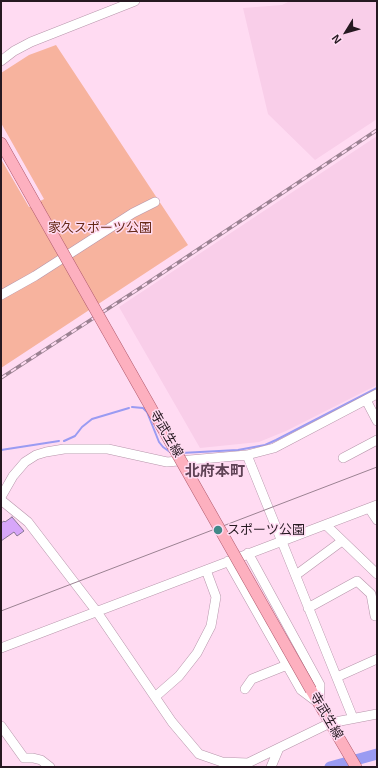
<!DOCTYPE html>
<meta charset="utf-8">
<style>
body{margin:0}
#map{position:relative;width:378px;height:768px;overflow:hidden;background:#ffdbf2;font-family:Helvetica,sans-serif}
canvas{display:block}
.frame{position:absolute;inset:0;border:2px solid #261921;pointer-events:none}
.north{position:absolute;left:326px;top:12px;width:40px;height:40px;-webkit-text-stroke:3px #ffdbf2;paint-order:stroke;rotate:233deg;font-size:11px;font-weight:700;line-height:16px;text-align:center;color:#261921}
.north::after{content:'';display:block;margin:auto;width:14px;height:18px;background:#261921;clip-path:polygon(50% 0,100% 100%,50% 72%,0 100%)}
</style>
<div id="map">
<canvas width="378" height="768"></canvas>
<div class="frame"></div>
<div class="north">N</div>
</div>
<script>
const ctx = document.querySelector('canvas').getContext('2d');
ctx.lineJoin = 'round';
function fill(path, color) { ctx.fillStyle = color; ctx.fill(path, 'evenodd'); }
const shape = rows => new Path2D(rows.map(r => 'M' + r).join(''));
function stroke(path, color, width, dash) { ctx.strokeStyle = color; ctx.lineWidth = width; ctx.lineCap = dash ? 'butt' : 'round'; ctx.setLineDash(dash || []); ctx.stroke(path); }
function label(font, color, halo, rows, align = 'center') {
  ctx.font = font + ' Helvetica,"Noto Sans JP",sans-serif'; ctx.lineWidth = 3; ctx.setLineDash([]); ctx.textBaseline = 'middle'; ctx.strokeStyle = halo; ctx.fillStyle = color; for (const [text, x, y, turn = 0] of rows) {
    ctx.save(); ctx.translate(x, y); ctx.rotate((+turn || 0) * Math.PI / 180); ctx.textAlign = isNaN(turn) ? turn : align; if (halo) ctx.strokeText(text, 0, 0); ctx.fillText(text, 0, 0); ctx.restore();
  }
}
const built = shape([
 [290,1,377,1,377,119,315,160,268,114,243,8,282,5],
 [377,136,377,385,286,431,259,442,200,448,119,307]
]);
const green = shape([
 [56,45,188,245,1,368,1,159,29,207,44,199,1,123,1,73,29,55]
]);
const stream = shape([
 [132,407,143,408,147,412,159,442,163,447,170,452],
 [64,441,75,436,82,427,92,419,129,408],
 [1,450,59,441],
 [181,453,238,450,265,445,276,440,377,388]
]);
const river = shape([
 [330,767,377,754]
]);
const building = shape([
 [12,517,24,531,17,536,14,532,1,541,1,523,4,521,5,522,12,517]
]);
const minor = shape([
 [1,61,14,51,31,42,135,1],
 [1,295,35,276,133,213,155,202],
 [366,400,377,421],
 [247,455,353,718],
 [343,458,377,440],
 [1,497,13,476,25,462,36,455,46,452,64,449,108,449,167,462,247,455,274,448,377,394],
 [1,500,28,522,97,612,172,722,199,754,222,762,248,763,330,723,377,714],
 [369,508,377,520],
 [326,525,377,574],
 [248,553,320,685,319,704],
 [228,561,301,690,317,702],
 [296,575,342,541],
 [308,608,357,581,371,594,375,616],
 [1,648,377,505],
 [337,677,377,659],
 [245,689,252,679,287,665],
 [155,697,179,676,197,653,211,626,216,597,206,570],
 [1,726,24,758,33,758,41,760,50,767],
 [271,767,279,748]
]);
const major = shape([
 [1,143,36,205],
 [311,690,356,767]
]);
const tram = shape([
 [1,611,377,467]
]);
const rail = shape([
 [1,378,140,288,377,130]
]);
const majorBridge = shape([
 [36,205,311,690]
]);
const markers = [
 [218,530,5,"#418988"]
];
const parkNames = [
 ["家久スポーツ公園",100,228]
];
const streetNames = [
 ["寺武生線",166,434,60],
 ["寺武生線",326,716,60]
];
const poiNames = [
 ["スポーツ公園",227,530]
];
const quarterNames = [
 ["北府本町",215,472]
];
fill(built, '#f9cee9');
fill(green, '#f7b39e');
stroke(stream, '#9a9bf2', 2);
stroke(river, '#9a9bf2', 11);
fill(building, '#d7a6f9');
stroke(building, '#887794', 1);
stroke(minor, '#b695aa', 10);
stroke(major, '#b0596c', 12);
stroke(minor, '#fff', 9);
stroke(major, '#fdb0bf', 11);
stroke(tram, '#9b8292', 1);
stroke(rail, '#9b8292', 3.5);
stroke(rail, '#ffdbf2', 2, [6]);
stroke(majorBridge, '#b0596c', 12, []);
stroke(majorBridge, '#fdb0bf', 11);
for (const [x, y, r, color] of markers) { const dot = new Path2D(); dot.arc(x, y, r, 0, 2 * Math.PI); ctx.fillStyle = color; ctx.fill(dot); stroke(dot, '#ffdbf2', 1.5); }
label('13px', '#662916', '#ffdbf2', parkNames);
label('13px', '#261921', '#ffdbf2', streetNames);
label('13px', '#261921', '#ffdbf2', poiNames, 'left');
label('bold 15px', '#5f4255', '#ffdbf2', quarterNames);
</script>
